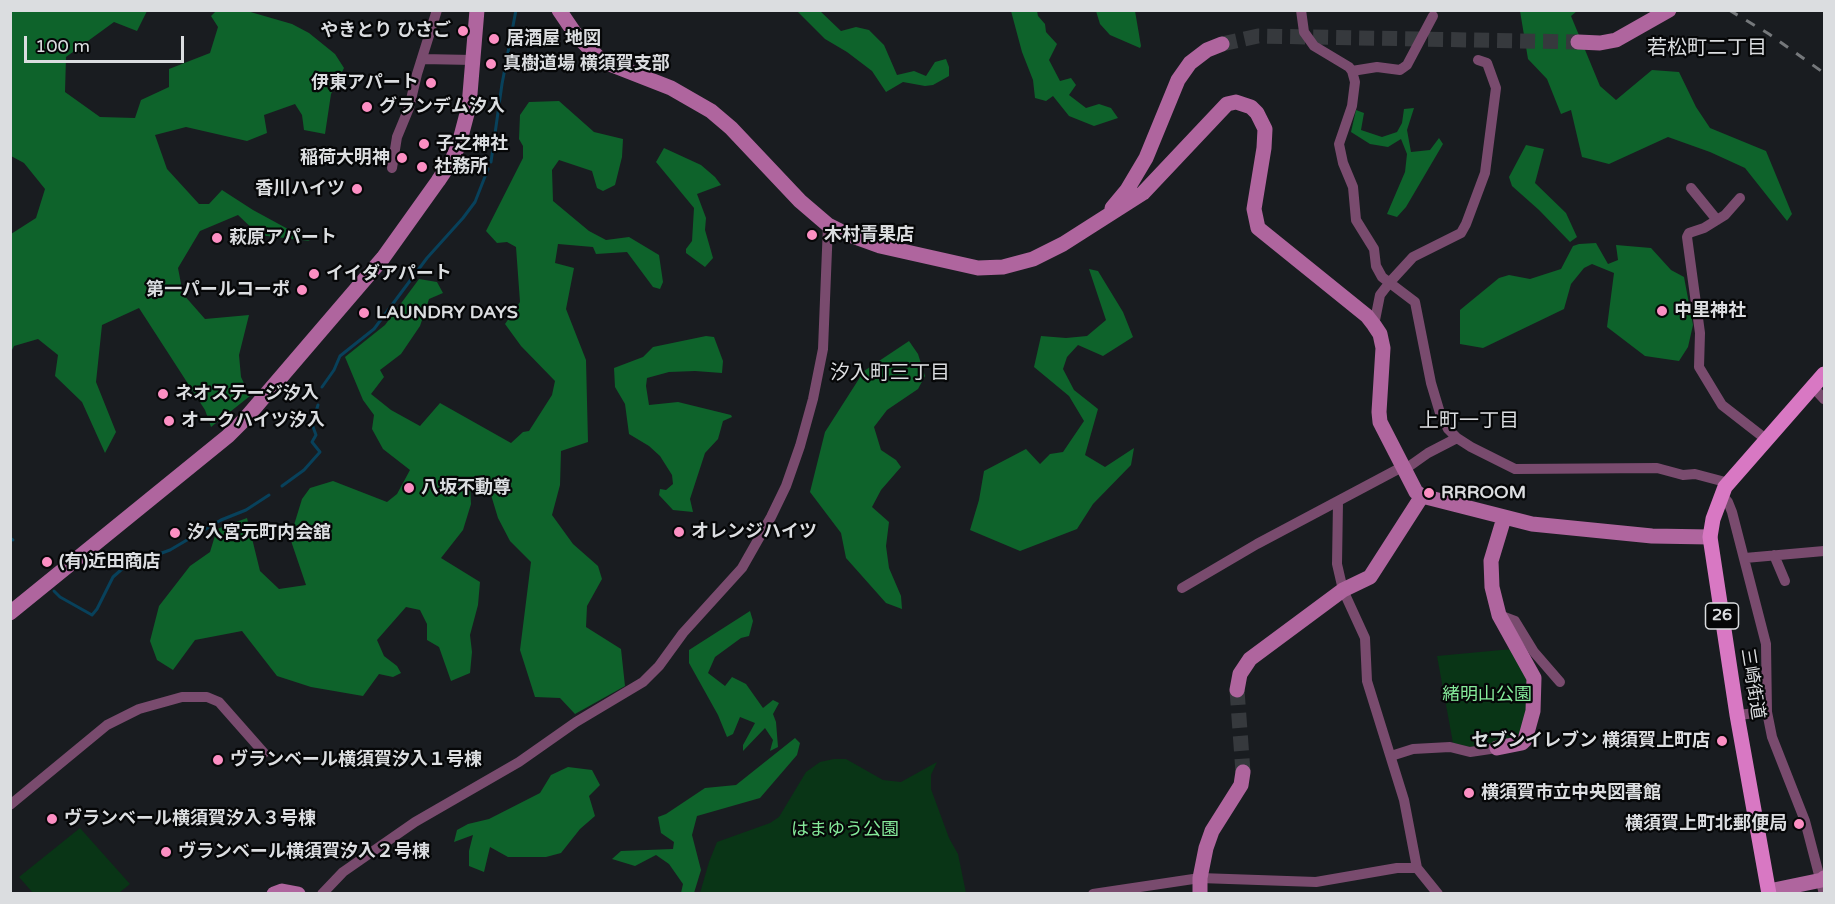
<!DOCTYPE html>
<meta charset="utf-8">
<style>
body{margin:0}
#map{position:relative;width:1835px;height:904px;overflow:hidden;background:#191c20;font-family:"Varela Round",sans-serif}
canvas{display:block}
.frame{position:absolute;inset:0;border:12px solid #dbdde0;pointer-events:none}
.scale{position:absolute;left:24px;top:36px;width:160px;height:27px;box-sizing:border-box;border:3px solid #dbdde0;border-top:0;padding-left:8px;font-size:18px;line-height:21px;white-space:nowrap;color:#dbdde0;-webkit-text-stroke:4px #060708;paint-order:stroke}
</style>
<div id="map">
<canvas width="1835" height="904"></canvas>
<div class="frame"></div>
<div class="scale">100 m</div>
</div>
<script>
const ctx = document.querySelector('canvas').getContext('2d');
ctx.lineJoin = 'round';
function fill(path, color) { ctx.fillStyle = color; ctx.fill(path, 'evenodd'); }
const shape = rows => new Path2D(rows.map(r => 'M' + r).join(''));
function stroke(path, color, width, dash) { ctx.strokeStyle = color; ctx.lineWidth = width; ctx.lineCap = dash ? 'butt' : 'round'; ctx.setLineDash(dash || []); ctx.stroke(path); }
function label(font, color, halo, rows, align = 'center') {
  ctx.font = font + ' "Varela Round","Noto Sans JP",sans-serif'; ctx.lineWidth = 4.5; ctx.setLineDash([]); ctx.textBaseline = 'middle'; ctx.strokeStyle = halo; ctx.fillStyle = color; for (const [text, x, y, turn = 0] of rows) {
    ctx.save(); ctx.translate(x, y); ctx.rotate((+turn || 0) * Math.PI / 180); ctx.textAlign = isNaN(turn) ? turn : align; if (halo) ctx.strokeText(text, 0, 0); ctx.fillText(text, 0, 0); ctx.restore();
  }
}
const green = shape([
 [1512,649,1526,672,1531,690,1523,735,1517,739,1470,747,1453,743,1437,656],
 [834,759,846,759,883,780,901,782,937,762,931,775,931,789,949,838,958,854,966,893,700,893,709,862,717,842,770,823,779,817,806,772,820,762],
 [80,828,130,884,119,893,33,893,19,877]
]);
const forest = shape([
 [11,10,147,11,137,31,114,22,66,57,65,92,100,117,135,118,141,100,169,87,169,69,210,53,218,27,211,16,216,11,247,11,292,24,309,33,335,54,344,68,331,94,325,134,304,130,302,115,295,104,264,115,267,133,247,141,186,127,155,135,167,169,199,204,209,204,222,190,253,210,310,241,259,235,238,215,200,231,178,268,183,294,205,319,249,315,239,355,241,377,250,396,211,427,205,410,139,308,102,325,96,382,116,432,105,453,82,402,55,376,58,355,38,339,14,346,11,352,11,234,36,218,45,189,24,163,11,156],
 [797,11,820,11,841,31,856,27,869,30,884,45,897,75,914,71,926,76,935,62,946,59,949,67,949,76,933,85,925,86,903,82,886,92,872,71,847,52,825,39],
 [1011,11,1037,11,1038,16,1045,24,1046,32,1057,44,1049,60,1060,81,1071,78,1076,85,1069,95,1086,108,1099,104,1111,108,1118,118,1094,126,1069,116,1053,96,1046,101,1035,98,1033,80,1022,52],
 [1096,11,1135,11,1141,46,1140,48,1110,35,1100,24],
 [1520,11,1577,11,1571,16,1600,86,1616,100,1652,70,1679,72,1696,107,1710,128,1766,151,1792,214,1787,221,1745,168,1710,152,1668,137,1609,164,1582,157,1571,110,1561,114,1547,79,1528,59],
 [559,101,594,132,623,139,622,157,615,185,603,191,597,188,592,171,559,160,552,170,553,201,589,231,606,240,629,237,659,255,663,282,660,289,653,287,627,252,596,254,593,247,558,244,555,263,574,268,566,309,586,360,588,442,561,451,560,485,552,515,573,544,598,566,602,579,587,606,586,627,621,649,625,686,575,714,560,698,535,697,520,650,531,562,510,541,498,518,488,485,470,482,471,504,463,530,441,558,480,582,478,605,470,635,472,652,470,673,451,681,439,647,427,640,427,624,420,610,406,607,377,640,384,656,397,666,401,673,393,677,379,674,363,696,311,687,277,676,242,631,195,640,173,670,157,660,150,641,159,606,190,566,210,552,217,529,247,518,260,571,279,589,306,585,290,538,302,499,310,488,333,481,387,502,397,494,410,470,383,449,372,429,374,415,363,400,345,357,385,325,419,279,437,282,443,293,429,299,420,326,401,354,380,370,384,377,371,394,391,410,420,426,440,403,511,443,523,432,529,431,552,395,555,381,521,346,505,324,520,302,516,247,507,242,497,243,486,231,523,158,523,146,519,139,520,115,529,102],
 [1414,108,1407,130,1411,152,1430,150,1439,138,1443,144,1406,207,1397,217,1387,214,1405,172,1407,154,1401,139,1388,147,1370,144,1351,132,1356,110,1364,113,1361,130,1382,137,1397,132,1402,123,1404,109],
 [1526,145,1544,149,1535,183,1566,213,1577,237,1570,242,1539,210,1512,186,1509,177],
 [664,148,701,165,715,177,721,185,697,194,706,218,705,230,713,258,705,267,686,253,686,249,692,241,694,208,656,162],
 [1596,243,1608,264,1618,260,1616,245,1651,248,1671,270,1684,277,1693,325,1688,347,1679,361,1645,356,1607,327,1614,273,1592,264,1584,268,1571,284,1564,309,1483,348,1460,344,1460,310,1499,278,1509,275,1530,279,1561,269,1573,246,1579,244],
 [1089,269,1098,271,1123,312,1133,337,1103,356,1078,345,1067,357,1063,369,1074,390,1098,409,1085,455,1105,467,1134,448,1131,465,1093,504,1077,529,1020,551,970,530,979,500,984,471,1026,449,1040,464,1050,454,1063,452,1084,421,1069,396,1034,367,1041,336,1066,338,1087,336,1106,320],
 [706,336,714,337,723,361,722,373,695,371,669,372,647,378,646,386,649,405,678,402,731,415,732,417,723,421,718,439,705,453,690,499,693,512,673,510,659,495,660,489,666,490,673,484,672,475,660,456,649,446,629,434,625,404,615,387,614,368,643,357,653,347],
 [909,341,918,354,925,376,918,389,887,410,874,427,881,450,896,460,901,467,881,490,872,507,889,522,886,546,889,568,901,596,902,609,886,603,846,558,841,533,810,492,825,432,864,371],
 [750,611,753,621,749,636,741,638,715,657,708,673,725,686,732,677,746,684,763,708,773,700,779,703,773,714,776,722,778,747,770,751,773,740,765,728,743,751,743,745,755,723,740,717,733,734,727,737,718,715,689,663,689,650],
 [795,738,800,743,797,755,760,798,697,816,692,835,701,870,694,893,679,893,681,893,683,884,669,864,656,855,635,866,612,859,621,851,673,849,674,842,661,833,658,817,666,814,705,788,736,785],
 [568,767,592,770,600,785,589,796,595,816,580,829,561,853,546,857,508,857,490,847,484,872,469,866,469,851,473,835,454,842,457,830,468,824,489,819,540,793,551,775]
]);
const stream = shape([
 [491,162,502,84,516,10],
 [322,387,334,370,340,356,374,329,427,258,463,218,475,202,488,169],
 [282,486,304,470,320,452,312,442,316,435,312,424,318,405],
 [10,538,13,540],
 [151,557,170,550,221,520,246,510,269,495],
 [54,591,60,597,92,615,97,609,113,577,138,555]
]);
const secondaryTunnel = shape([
 [1222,44,1258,36,1578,42],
 [1237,690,1243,772]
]);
const street = shape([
 [1301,10,1304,32,1314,46,1349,67,1352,71,1355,82,1352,106,1339,144,1343,163,1353,187,1356,220,1374,249,1376,266,1382,277,1415,302,1431,383,1440,413,1448,429,1457,438,1471,447,1515,469,1657,468,1683,475,1695,474,1729,483],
 [422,59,473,60],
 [1352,71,1377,67,1400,70,1407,65,1433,16],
 [392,168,397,137,409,108,417,74,437,10],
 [1691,188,1717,220],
 [1740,198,1725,215,1704,228,1689,233,1687,237,1700,333,1699,367,1722,405,1767,440],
 [1374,325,1380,295,1390,282,1413,257,1461,233,1466,224,1485,173,1496,88,1487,63,1478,60],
 [1813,387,1824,399],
 [1404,470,1428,453,1457,438],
 [1722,495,1728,502,1732,512,1766,644,1767,712,1772,737,1805,821,1824,894],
 [1338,502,1337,564,1343,590,1365,638,1367,681,1404,800,1417,868,1438,894],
 [1774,555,1785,581],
 [1745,558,1824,551],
 [1182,588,1257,544,1402,467],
 [1499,615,1515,621,1534,652,1560,682],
 [1737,715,1767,712],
 [1391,756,1413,749,1450,747,1470,752,1497,748],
 [10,805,107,725,139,709,182,697,207,697,219,702,264,753],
 [322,894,343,872,415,822,519,762,576,722,643,682,659,666,683,633,742,568,771,517,786,486,800,446,813,399,823,349,828,225],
 [1093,894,1200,878,1316,882,1397,868,1417,868]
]);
const secondary = shape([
 [559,10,576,35,602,61,671,88,711,111,731,128,800,201,828,225,844,233,880,246,978,268,1003,267,1033,259,1063,244,1143,193,1227,104,1236,102,1251,107,1257,113,1265,129,1264,148,1254,209,1258,228,1367,316,1374,325,1380,334,1383,348,1379,412,1380,422,1416,492,1422,496,1370,577,1343,590,1250,659,1240,674,1237,690],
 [1578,42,1600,43,1616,40,1669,10],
 [1112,208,1127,190,1146,158,1178,80,1190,63,1207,50,1222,44],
 [1422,496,1532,524,1652,536,1710,537],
 [10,613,228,436,245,419,383,258,438,181,452,160,459,144,469,106,477,10],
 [1497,748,1522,743,1525,740,1533,711,1534,678,1499,615,1492,587,1491,561,1504,518],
 [1769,891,1822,880,1824,878],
 [274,894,282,891,298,894],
 [1200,894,1200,878,1206,848,1212,831,1241,785,1243,772]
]);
const primary = shape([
 [1769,894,1737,715,1710,537,1713,519,1725,487,1824,374]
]);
const rail = shape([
 [1729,10,1769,34,1824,73]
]);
const markers = [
 [463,31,6,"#fc8fc3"],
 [494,39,6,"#fc8fc3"],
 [491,64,6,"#fc8fc3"],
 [431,83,6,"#fc8fc3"],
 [367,107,6,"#fc8fc3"],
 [424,144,6,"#fc8fc3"],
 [402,158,6,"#fc8fc3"],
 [422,167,6,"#fc8fc3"],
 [357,189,6,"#fc8fc3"],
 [812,235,6,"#fc8fc3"],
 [217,238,6,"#fc8fc3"],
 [314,274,6,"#fc8fc3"],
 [302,290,6,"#fc8fc3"],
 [1662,311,6,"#fc8fc3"],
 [364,313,6,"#fc8fc3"],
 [163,394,6,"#fc8fc3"],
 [169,421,6,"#fc8fc3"],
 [409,488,6,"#fc8fc3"],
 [1429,493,6,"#fc8fc3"],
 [679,532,6,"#fc8fc3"],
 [175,533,6,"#fc8fc3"],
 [47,562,6,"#fc8fc3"],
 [1722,741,6,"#fc8fc3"],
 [218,760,6,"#fc8fc3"],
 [1469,793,6,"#fc8fc3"],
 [52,819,6,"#fc8fc3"],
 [1799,824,6,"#fc8fc3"],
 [166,852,6,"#fc8fc3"]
];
const shields = [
 [1722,616,33]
];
const shieldNames = [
 ["26",1722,616]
];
const poiNames = [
 ["やきとり ひさご",451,31,"right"],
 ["居酒屋 地図",506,39],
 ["真樹道場 横須賀支部",503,64],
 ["伊東アパート",419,83,"right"],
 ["グランデム汐入",379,107],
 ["子之神社",436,144],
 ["稲荷大明神",390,158,"right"],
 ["社務所",434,167],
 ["香川ハイツ",345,189,"right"],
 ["木村青果店",824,235],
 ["萩原アパート",229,238],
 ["イイダアパート",326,274],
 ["第一パールコーポ",290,290,"right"],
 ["中里神社",1674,311],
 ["LAUNDRY DAYS",376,313],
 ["ネオステージ汐入",175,394],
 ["オークハイツ汐入",181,421],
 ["八坂不動尊",421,488],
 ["RRROOM",1441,493],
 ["オレンジハイツ",691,532],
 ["汐入宮元町内会舘",187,533],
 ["(有)近田商店",59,562],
 ["セブンイレブン 横須賀上町店",1710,741,"right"],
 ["ヴランベール横須賀汐入１号棟",230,760],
 ["横須賀市立中央図書館",1481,793],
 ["ヴランベール横須賀汐入３号棟",64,819],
 ["横須賀上町北郵便局",1787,824,"right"],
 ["ヴランベール横須賀汐入２号棟",178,852]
];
const streetNames = [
 ["三崎街道",1752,684,81]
];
const parkNames = [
 ["緒明山公園",1487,695],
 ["はまゆう公園",845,830]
];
const neighbourhoodNames = [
 ["若松町二丁目",1707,49],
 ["汐入町三丁目",890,374],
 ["上町一丁目",1469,422]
];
fill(green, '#093516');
fill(forest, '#0e632b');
stroke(stream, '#08415b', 3);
stroke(secondaryTunnel, '#36393d', 15, [15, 8]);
stroke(street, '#794b6e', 10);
stroke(secondary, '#af659e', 15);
stroke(primary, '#d878c3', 15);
stroke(rail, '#75787b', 3, [10, 10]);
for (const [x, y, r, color] of markers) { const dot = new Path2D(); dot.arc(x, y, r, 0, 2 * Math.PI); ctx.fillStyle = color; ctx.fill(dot); stroke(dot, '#060708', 2); }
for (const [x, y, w] of shields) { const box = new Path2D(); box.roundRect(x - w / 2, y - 13, w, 26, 4.5); ctx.fillStyle = '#060708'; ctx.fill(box); stroke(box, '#dbdde0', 1.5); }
label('bold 16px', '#dbdde0', null, shieldNames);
label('bold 18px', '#dbdde0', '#060708', poiNames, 'left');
label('18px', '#dbdde0', '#060708', streetNames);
label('18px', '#85ea9a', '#060708', parkNames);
label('20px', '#dbdde0', '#060708', neighbourhoodNames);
</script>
